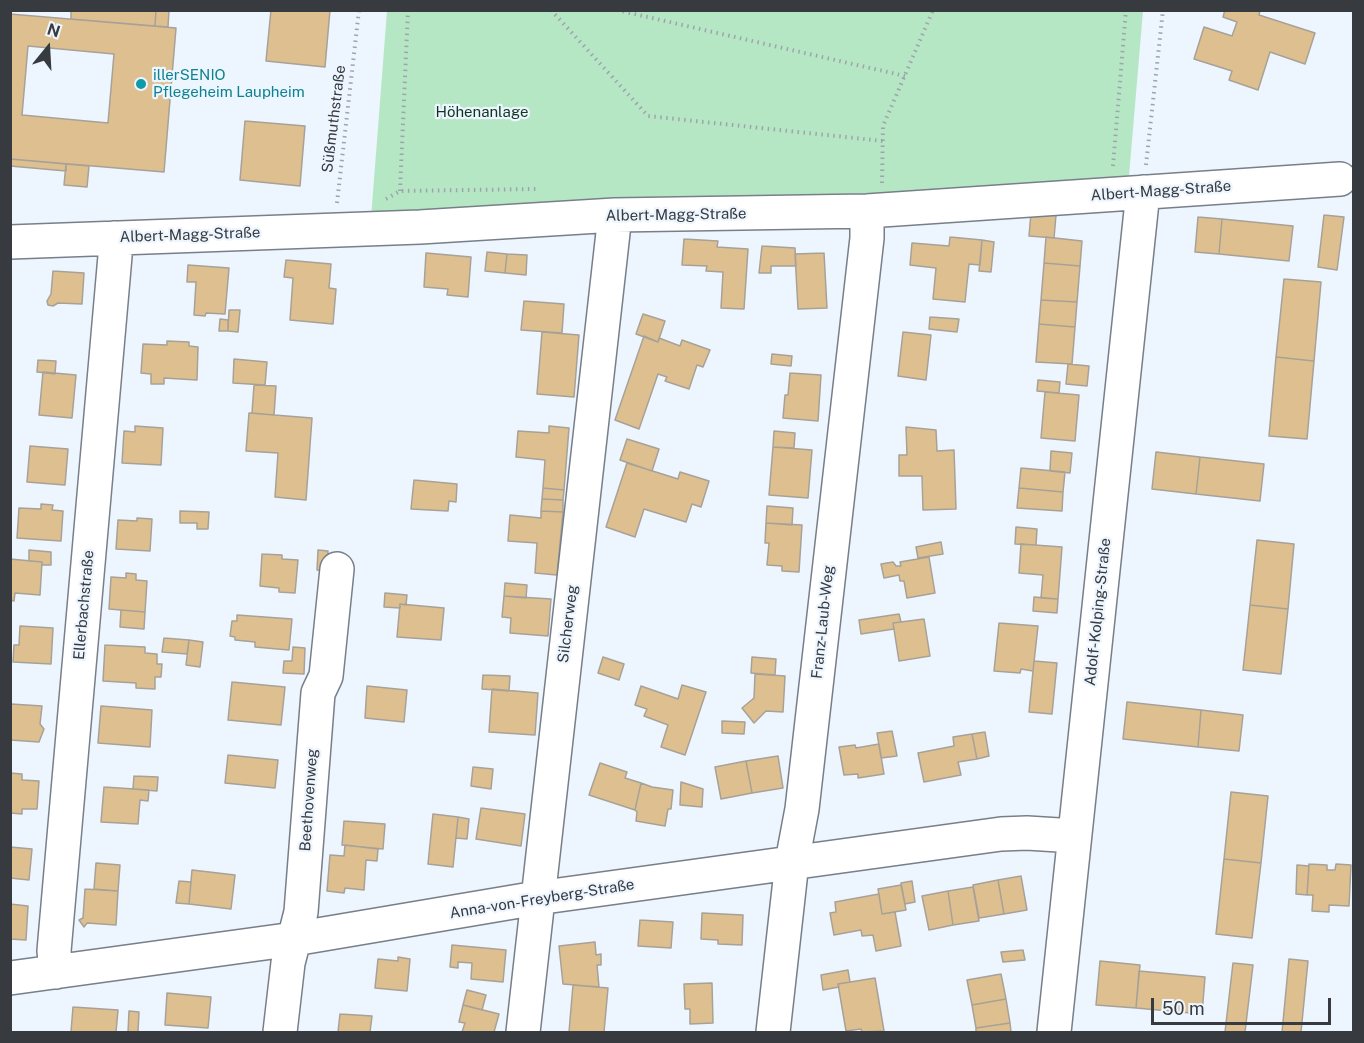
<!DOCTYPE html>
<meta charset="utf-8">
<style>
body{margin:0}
#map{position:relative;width:1364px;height:1043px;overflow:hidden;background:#edf5ff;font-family:"Public Sans",sans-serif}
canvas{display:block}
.frame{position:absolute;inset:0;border:12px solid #373a3e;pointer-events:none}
.north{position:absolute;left:18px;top:18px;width:60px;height:60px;-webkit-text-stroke:4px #edf5ff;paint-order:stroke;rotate:18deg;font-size:16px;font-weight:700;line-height:24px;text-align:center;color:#373a3e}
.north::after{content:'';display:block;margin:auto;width:21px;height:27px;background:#373a3e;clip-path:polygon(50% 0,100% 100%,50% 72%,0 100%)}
.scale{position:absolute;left:1151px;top:998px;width:180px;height:27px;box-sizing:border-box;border:3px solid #373a3e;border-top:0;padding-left:8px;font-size:18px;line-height:21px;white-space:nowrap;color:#373a3e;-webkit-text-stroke:4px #edf5ff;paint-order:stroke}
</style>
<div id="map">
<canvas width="1364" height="1043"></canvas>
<div class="frame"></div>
<div class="north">N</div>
<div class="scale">50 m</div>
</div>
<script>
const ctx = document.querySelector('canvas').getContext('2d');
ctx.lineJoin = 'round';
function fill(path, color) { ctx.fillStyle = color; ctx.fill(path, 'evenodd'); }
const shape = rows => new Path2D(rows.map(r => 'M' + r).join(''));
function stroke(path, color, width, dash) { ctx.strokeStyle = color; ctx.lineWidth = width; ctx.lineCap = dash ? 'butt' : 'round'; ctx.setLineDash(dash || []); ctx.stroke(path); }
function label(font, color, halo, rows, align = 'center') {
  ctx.font = font + ' "Public Sans",sans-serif'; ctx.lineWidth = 4.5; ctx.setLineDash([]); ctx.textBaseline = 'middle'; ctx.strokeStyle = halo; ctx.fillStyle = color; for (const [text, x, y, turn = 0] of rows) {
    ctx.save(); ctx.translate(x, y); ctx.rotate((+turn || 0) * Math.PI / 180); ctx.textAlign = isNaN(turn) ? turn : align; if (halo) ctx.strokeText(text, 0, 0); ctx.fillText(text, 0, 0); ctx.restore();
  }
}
const green = shape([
 [387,11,1143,11,1129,176,877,199,371,218]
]);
const building = shape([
 [71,10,156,10,155,26,71,19,71,10],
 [156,10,169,10,168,27,155,26,156,10],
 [271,10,330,10,325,67,266,61,271,10],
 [1225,10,1260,10,1259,15,1315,33,1305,64,1270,52,1258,90,1229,80,1232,71,1194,59,1204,27,1232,36,1237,22,1223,17,1225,10],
 [10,14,176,28,164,172,10,159,10,14],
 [28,46,114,54,108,123,22,115,28,46],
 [245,121,305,126,300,186,240,180,245,121],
 [10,159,66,164,66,171,10,166,10,159],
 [66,164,89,166,87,187,64,185,66,164],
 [1031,213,1056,215,1054,238,1029,236,1031,213],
 [1324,215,1344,217,1337,270,1318,267,1324,215],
 [1198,217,1222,219,1219,254,1195,252,1198,217],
 [1222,219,1293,226,1289,261,1219,254,1222,219],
 [950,237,982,240,980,265,969,264,965,302,933,299,936,268,910,265,912,243,949,246,950,237],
 [1046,237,1082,241,1080,266,1044,263,1046,237],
 [684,239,718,241,717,247,748,249,744,309,721,308,723,272,706,271,707,266,682,265,684,239],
 [982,240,994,242,991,272,979,271,982,240],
 [762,246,795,248,796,266,771,266,771,273,759,273,762,246],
 [487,252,507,254,505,273,485,271,487,252],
 [426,253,471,257,468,297,447,295,448,289,424,287,426,253],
 [824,253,827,308,798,309,795,254,824,253],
 [507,254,527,255,526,275,505,273,507,254],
 [286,260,331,264,329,288,336,289,333,324,290,320,293,278,284,277,286,260],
 [1044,263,1080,266,1077,302,1041,300,1044,263],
 [188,265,229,268,225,314,206,313,205,316,194,315,196,282,187,282,188,265],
 [53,271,84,273,82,304,58,303,53,306,48,305,47,301,51,294,53,271],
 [1284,279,1321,282,1314,361,1276,357,1284,279],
 [1041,300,1077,302,1075,327,1039,324,1041,300],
 [524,301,564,304,562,333,521,330,524,301],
 [229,310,240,310,238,332,228,331,229,310],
 [643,314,665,321,658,342,636,334,643,314],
 [930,317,959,319,957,332,929,329,930,317],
 [220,319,228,320,228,331,219,331,220,319],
 [1039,324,1075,327,1072,364,1036,362,1039,324],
 [542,332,579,335,574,397,537,394,542,332],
 [903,332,931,335,926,380,898,376,903,332],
 [644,336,658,342,659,338,680,346,682,340,710,350,703,367,697,365,689,389,665,381,667,377,658,374,639,429,615,420,644,336],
 [167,341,189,342,189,346,198,347,197,380,164,378,164,384,151,384,151,374,141,373,143,344,167,345,167,341],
 [772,354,792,356,791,366,771,364,772,354],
 [1276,357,1314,361,1307,439,1269,436,1276,357],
 [234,359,267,362,265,385,233,383,234,359],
 [38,360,56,361,55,374,37,372,38,360],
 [1068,364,1089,366,1087,386,1066,384,1068,364],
 [43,372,76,375,72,418,39,415,43,372],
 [790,373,821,375,818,421,783,418,785,395,788,395,790,373],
 [1038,380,1060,382,1059,393,1037,391,1038,380],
 [254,385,276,386,274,415,252,413,254,385],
 [1045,392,1079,395,1075,441,1041,438,1045,392],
 [249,413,312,418,306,500,275,497,278,453,246,451,249,413],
 [135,426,163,428,161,465,122,463,124,431,135,432,135,426],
 [549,426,569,428,564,490,543,488,545,460,516,457,518,431,549,433,549,426],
 [906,427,936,430,937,451,954,450,956,509,923,510,922,476,899,476,899,455,907,455,906,427],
 [774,431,795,433,794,448,773,447,774,431],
 [627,439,659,449,652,471,620,460,627,439],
 [30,446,68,449,65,485,27,482,30,446],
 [773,447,812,450,808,498,769,495,773,447],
 [1051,451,1072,453,1070,473,1050,471,1051,451],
 [1156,452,1200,457,1196,494,1152,489,1156,452],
 [1200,457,1264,464,1260,501,1196,494,1200,457],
 [627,463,678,479,680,472,709,481,701,507,692,504,686,522,644,509,635,537,606,527,627,463],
 [1021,468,1065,472,1063,492,1019,488,1021,468],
 [414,480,457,484,456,502,449,501,448,511,411,509,414,480],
 [543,488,564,490,563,500,542,499,543,488],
 [1019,488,1063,492,1062,511,1017,508,1019,488],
 [542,499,563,500,563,512,541,511,542,499],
 [41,504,53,505,52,510,63,511,61,541,17,538,19,508,41,509,41,504],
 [767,506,793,508,792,525,766,523,767,506],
 [180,511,209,512,208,529,197,529,197,523,180,523,180,511],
 [541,511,563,512,557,575,535,573,537,543,508,541,510,515,541,518,541,511],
 [137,518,152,519,150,551,116,549,118,520,137,521,137,518],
 [766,523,802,525,799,572,782,571,782,566,767,565,769,543,765,543,766,523],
 [1016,527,1037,529,1036,545,1015,544,1016,527],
 [1257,540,1294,544,1288,609,1250,605,1257,540],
 [941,542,943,554,918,558,916,547,941,542],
 [1021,544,1062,547,1058,599,1041,598,1043,575,1019,573,1021,544],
 [29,550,51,552,51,565,42,565,42,562,29,561,29,550],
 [318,550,328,551,327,571,317,570,318,550],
 [262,554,282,555,282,559,298,560,295,593,279,592,279,588,260,586,262,554],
 [929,557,935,593,907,598,904,581,900,581,899,575,884,578,881,564,893,562,896,566,901,566,900,562,929,557],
 [10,559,42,562,40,595,15,593,14,601,10,600,10,559],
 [126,573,136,574,136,580,147,581,145,612,109,609,111,577,126,578,126,573],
 [505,583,527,585,526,598,504,596,505,583],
 [385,593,407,595,406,605,400,604,400,608,384,607,385,593],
 [504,596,551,599,548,636,510,633,511,618,502,617,504,596],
 [1034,597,1058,599,1057,613,1033,611,1034,597],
 [400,604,444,608,441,640,397,637,400,604],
 [1250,605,1288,609,1281,674,1243,670,1250,605],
 [121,610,145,612,144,629,120,627,121,610],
 [899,614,901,622,893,623,894,629,861,634,859,620,899,614],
 [237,615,292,619,289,650,255,647,255,642,235,640,235,637,230,636,232,621,237,621,237,615],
 [924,619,930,656,899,661,893,623,924,619],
 [999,623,1038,626,1033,671,1021,669,1020,673,994,671,999,623],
 [20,626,53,628,51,664,13,662,14,645,19,645,20,626],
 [164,638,189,640,187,654,162,652,164,638],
 [189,640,203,642,200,667,186,665,189,640],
 [105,645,145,647,145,653,157,654,157,664,162,664,161,677,155,677,155,689,136,688,136,683,103,681,105,645],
 [293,647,305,648,304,674,283,673,284,661,292,661,293,647],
 [603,657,624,664,619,680,598,673,603,657],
 [752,657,776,659,775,675,751,673,752,657],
 [1034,661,1057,663,1052,714,1029,712,1034,661],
 [755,674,785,676,783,712,766,711,754,723,742,708,754,698,755,674],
 [483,675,510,676,509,691,482,689,483,675],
 [232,682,285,687,281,725,228,720,232,682],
 [682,685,706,692,685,755,661,747,668,725,644,716,647,709,635,705,641,686,678,699,682,685],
 [367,686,407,690,404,722,365,718,367,686],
 [492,689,538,693,535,735,489,732,492,689],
 [1127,702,1201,710,1198,747,1123,739,1127,702],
 [11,704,42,706,40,724,44,729,39,742,10,740,11,704],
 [101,706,152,710,150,747,98,743,101,706],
 [1201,710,1243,715,1239,751,1198,747,1201,710],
 [722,721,745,722,744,734,722,733,722,721],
 [892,731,897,756,881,758,877,733,892,731],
 [985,732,989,756,977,759,972,734,985,732],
 [972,734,977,759,958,762,961,775,924,782,918,753,954,746,953,737,972,734],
 [879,744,884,774,858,778,858,774,844,775,839,747,855,745,856,748,879,744],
 [228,755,278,760,275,788,225,783,228,755],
 [778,756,783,788,752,793,746,761,778,756],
 [746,761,752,793,721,799,715,767,746,761],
 [600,763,627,772,625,778,641,783,635,810,589,795,600,763],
 [473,767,493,769,491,789,471,786,473,767],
 [10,773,22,774,22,780,39,781,37,809,22,809,22,814,10,813,10,773],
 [134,776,158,777,157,791,133,789,134,776],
 [681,782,703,789,702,807,680,805,681,782],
 [641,783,652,787,673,790,671,809,668,809,665,826,636,821,637,812,635,810,641,783],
 [104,787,149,790,148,801,140,800,138,824,101,822,104,787],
 [1231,792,1268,796,1261,863,1224,859,1231,792],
 [481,808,525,814,521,846,476,839,481,808],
 [433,814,458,817,453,867,428,864,433,814],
 [458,817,469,819,467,839,456,838,458,817],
 [344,821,385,824,383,849,342,845,344,821],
 [345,845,378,849,377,861,366,860,364,890,345,888,344,893,327,891,330,855,344,856,345,845],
 [10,847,32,849,29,880,10,878,10,847],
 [1224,859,1261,863,1252,938,1216,934,1224,859],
 [96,863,120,865,118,891,94,889,96,863],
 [1309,864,1327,865,1327,870,1335,870,1336,864,1351,865,1349,906,1329,905,1329,912,1312,911,1313,895,1307,895,1309,864],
 [1297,865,1309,866,1307,895,1296,894,1297,865],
 [192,870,235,875,231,909,189,904,192,870],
 [1021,876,1027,910,1004,914,998,880,1021,876],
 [998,880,1004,914,979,918,973,885,998,880],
 [179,881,191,882,189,904,176,903,179,881],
 [912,881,915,902,905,904,901,883,912,881],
 [901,885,906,910,882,914,878,889,901,885],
 [973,887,979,921,953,925,948,891,973,887],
 [85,889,118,891,116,925,87,923,84,927,79,920,83,918,85,889],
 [948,891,953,925,929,930,922,896,948,891],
 [879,894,882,914,895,912,901,946,876,951,873,935,862,936,861,930,834,935,830,913,836,912,835,902,879,894],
 [10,904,28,906,26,940,10,939,10,904],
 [702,913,743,915,742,945,718,944,718,940,701,939,702,913],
 [640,920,673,922,671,948,638,946,640,920],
 [595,942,596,955,601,954,601,965,597,965,599,987,563,984,559,946,595,942],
 [452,945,506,950,503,982,471,979,472,963,458,962,458,968,450,967,452,945],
 [1023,950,1025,960,1003,962,1001,952,1023,950],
 [398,957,410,959,407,991,375,988,378,959,398,961,398,957],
 [1289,959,1308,961,1301,1032,1282,1032,1289,959],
 [1100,961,1140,965,1136,1008,1096,1005,1100,961],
 [1233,963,1253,965,1245,1032,1225,1032,1233,963],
 [848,970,850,982,838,984,839,987,823,990,821,975,848,970],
 [1139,971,1205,977,1202,1014,1136,1008,1139,971],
 [1001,974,1006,999,972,1005,967,980,1001,974],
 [875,978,884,1031,862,1032,861,1029,846,1031,838,984,875,978],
 [712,983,713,1023,690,1024,690,1009,685,1009,684,984,712,983],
 [573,985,608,988,604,1032,569,1032,573,985],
 [467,990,486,995,482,1010,463,1005,467,990],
 [167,993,211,997,208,1028,165,1025,167,993],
 [1006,999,1010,1023,976,1028,972,1005,1006,999],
 [463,1005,499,1014,494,1032,462,1032,465,1023,459,1022,463,1005],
 [73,1007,118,1010,116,1032,71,1032,73,1007],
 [129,1011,139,1012,138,1032,128,1032,129,1011],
 [340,1014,372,1016,370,1032,338,1032,340,1014],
 [1010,1023,1011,1032,976,1032,976,1028,1010,1023]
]);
const path = shape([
 [551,10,648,116,883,141],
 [617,10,905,76],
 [1146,165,1163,10],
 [1113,166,1126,10],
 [882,183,883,126,933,10],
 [400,191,408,10],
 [386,199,400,191,536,189],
 [337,203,359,10]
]);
const minor = shape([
 [10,242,420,227,615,215,867,211,1340,179],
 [56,972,54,951,115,256,114,238],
 [10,978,294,939,537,898,1001,834,1027,833,1059,835,1074,839],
 [280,1032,288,963,301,912,318,693,326,676,337,569],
 [523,1032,615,215],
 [773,1032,792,862,802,809,867,238,867,211],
 [1054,1032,1143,192]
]);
const markers = [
 [141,84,6,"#0f9aa8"]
];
const cultureNames = [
 ["illerSENIO",153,75],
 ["Pflegeheim Laupheim",153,92]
];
const parkNames = [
 ["Höhenanlage",482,112]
];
const streetNames = [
 ["Süßmuthstraße",334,119,-83],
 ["Albert-Magg-Straße",1161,191,-4],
 ["Albert-Magg-Straße",676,215,-1],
 ["Albert-Magg-Straße",190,235,-2],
 ["Ellerbachstraße",84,605,-85],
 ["Adolf-Kolping-Straße",1098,612,-84],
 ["Franz-Laub-Weg",823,622,-84],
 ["Silcherweg",568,624,-83],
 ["Beethovenweg",309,800,-86],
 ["Anna-von-Freyberg-Straße",542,899,-9]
];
fill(green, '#b5e7c5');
fill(building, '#dec090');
stroke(building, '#a7a197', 1.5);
stroke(minor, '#787f88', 36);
stroke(path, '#9fa4ac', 4, [1.5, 4.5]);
stroke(minor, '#fff', 33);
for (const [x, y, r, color] of markers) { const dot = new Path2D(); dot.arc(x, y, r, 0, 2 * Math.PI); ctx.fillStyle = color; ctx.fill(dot); stroke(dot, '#edf5ff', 2); }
label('15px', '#0d838f', '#edf5ff', cultureNames, 'left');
label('15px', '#0e361f', '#edf5ff', parkNames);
label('15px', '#373a3e', '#edf5ff', streetNames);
</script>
